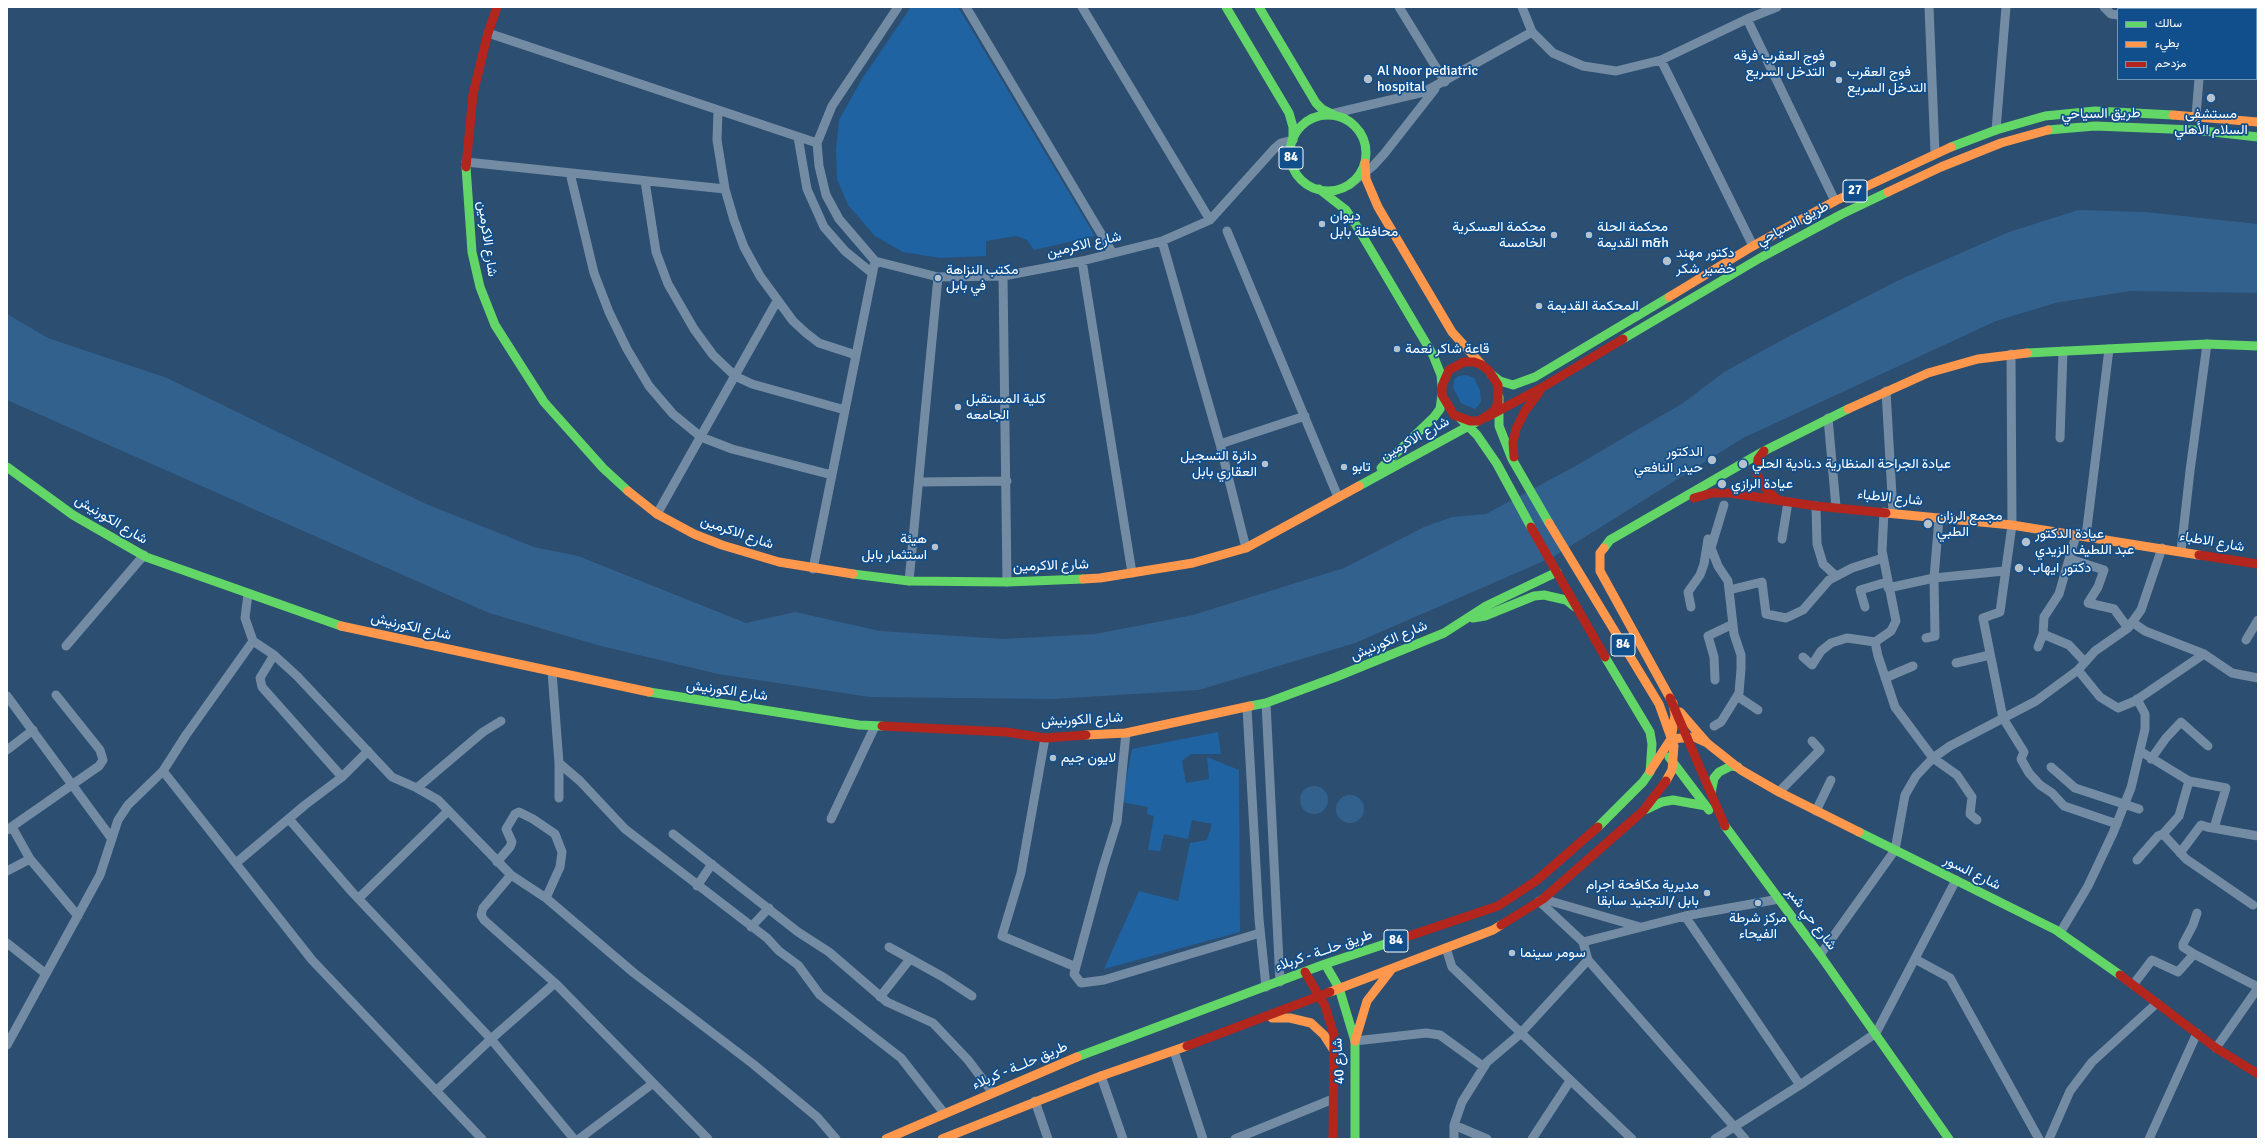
<!DOCTYPE html>
<meta charset="utf-8">
<style>
body{margin:0}
#map{position:relative;width:2265px;height:1146px;overflow:hidden;background:#2c4e70;font-family:Signika,Vazirmatn,sans-serif}
canvas{display:block}
.frame{position:absolute;inset:0;border:8px solid #fff;pointer-events:none}
.legend{position:absolute;left:2117px;top:8px;width:140px;height:72px;box-sizing:border-box;background:#104e8c;border:1px solid #7095ba;margin:0;padding:5px 7px;list-style:none;font-size:12px;color:#fff}
.legend li{display:flex;align-items:center;gap:8px;height:20px}
.legend b{width:20px;border:1px solid #7095ba}
</style>
<div id="map">
<canvas width="2265" height="1146"></canvas>
<div class="frame"></div>
<ul class="legend">
<li><b style="height:5px;background:#63d668"></b>سالك</li>
<li><b style="height:5px;background:#ff974d"></b>بطيء</li>
<li><b style="height:5px;background:#b3261e"></b>مزدحم</li>
</ul>
</div>
<script>
const ctx = document.querySelector('canvas').getContext('2d');
ctx.lineJoin = 'round';
function fill(path, color) { ctx.fillStyle = color; ctx.fill(path, 'evenodd'); }
const shape = rows => new Path2D(rows.map(r => 'M' + r).join(''));
function stroke(path, color, width, dash) { ctx.strokeStyle = color; ctx.lineWidth = width; ctx.lineCap = dash ? 'butt' : 'round'; ctx.setLineDash(dash || []); ctx.stroke(path); }
function label(font, color, halo, rows, align = 'center') {
  ctx.font = font + ' Signika,Vazirmatn,sans-serif'; ctx.lineWidth = 3.5; ctx.setLineDash([]); ctx.textBaseline = 'middle'; ctx.strokeStyle = halo; ctx.fillStyle = color; for (const [text, x, y, turn = 0] of rows) {
    ctx.save(); ctx.translate(x, y); ctx.rotate((+turn || 0) * Math.PI / 180); ctx.textAlign = isNaN(turn) ? turn : align; if (halo) ctx.strokeText(text, 0, 0); ctx.fillText(text, 0, 0); ctx.restore();
  }
}
const green = shape([
 [911,7,958,7,1095,236,1034,250,1027,240,1017,236,1010,237,986,241,986,256,940,258,903,252,875,236,848,205,837,179,836,150,839,120,862,79],
 [1466,375,1474,378,1480,390,1481,402,1475,409,1461,403,1453,387,1454,380,1458,376],
 [1218,732,1221,754,1191,754,1182,761,1186,783,1209,779,1207,757,1239,770,1240,932,1104,969,1139,891,1178,901,1190,843,1207,840,1212,824,1192,820,1188,839,1164,834,1160,851,1148,850,1154,816,1147,814,1148,807,1122,802,1132,749]
]);
const water = shape([
 [2078,210,2145,212,2258,224,2258,293,2130,291,2055,303,1996,321,1743,438,1553,557,1355,643,1199,690,1054,699,870,697,718,674,601,646,489,613,7,400,7,314,48,338,167,378,426,504,534,547,578,556,746,623,795,612,880,631,1004,639,1095,634,1193,615,1344,568,1424,527,1452,517,1486,514,1572,468,1683,403,1724,372,1784,339,1899,280,2009,232],
 '1300 800a14 14 0 1 1 28 0a14 14 0 1 1-28 0Z',
 '1336 809a14 14 0 1 1 28 0a14 14 0 1 1-28 0Z'
]);
const street = shape([
 [898,7,832,106,817,143,819,166,826,195,839,219,875,261,938,277,1003,276,1082,261,1162,241,1210,220,1274,149,1281,143,1293,140],
 [966,7,1112,252],
 [1082,7,1210,220],
 [1399,7,1445,82],
 [1522,7,1532,32,1553,53,1583,66,1616,71,1661,60,1747,19,1777,7],
 [1929,7,1935,153],
 [2104,7,2111,14,2118,15],
 [1747,19,1835,201],
 [2256,30,2258,30],
 [488,33,817,143],
 [1661,60,1753,246],
 [718,110,717,140,725,189,734,220,744,247,760,276,793,321,806,333,819,343,856,355],
 [1331,114,1424,92,1532,32],
 [2196,116,2199,79],
 [1996,130,2006,7],
 [798,137,807,189,824,227,845,251,872,273],
 [466,162,725,189],
 [570,173,594,273,609,312,627,349,649,386,673,414,701,437,732,449,832,475],
 [645,181,656,252,668,284,694,329,713,355,735,376,752,384,845,410],
 [1349,185,1373,166,1384,154,1435,89],
 [1227,231,1338,497],
 [1162,241,1220,444,1246,548],
 [1082,261,1132,573],
 [1003,276,1007,582],
 [2011,354,2012,525,2000,612,1983,618,2003,718,2024,752,2021,759,2029,773,2040,785,2052,793,2064,806,2117,824],
 [1886,391,1893,513],
 [1828,418,1836,507],
 [2060,438,2063,351],
 [1220,444,1305,416],
 [920,482,1007,481],
 [1816,506,1817,544,1823,564,1836,576],
 [1884,512,1882,551,1896,621,1891,631,1875,642,1878,656,1895,707,1933,758,1957,775,1972,797,1970,814,1977,820],
 [657,514,777,301],
 [2086,536,2109,349],
 [1782,539,1788,502],
 [2181,551,2190,471,2207,344],
 [2070,559,2104,570,2098,587,2088,603,2114,609,2128,628],
 [813,569,875,261],
 [909,581,938,277],
 [1888,588,1934,578,2004,571],
 [1729,590,1762,582,1766,614,1786,618,1803,610,1829,580,1852,568,1883,558],
 [1691,607,1688,592,1700,575,1704,564,1708,539],
 [1865,607,1860,590,1887,582],
 [2132,622,2145,631,2204,654,2232,673,2258,678],
 [2043,634,2069,645,2085,662],
 [1926,638,1935,636,1934,578,1939,518],
 [2246,640,2258,620],
 [253,641,274,655,297,676,392,777,417,788,438,800,511,875,546,898,634,973,753,1064,817,1117,836,1139],
 [66,646,144,555],
 [2038,647,2043,634,2044,617,2059,594,2076,535],
 [274,655,260,678,262,687,342,777],
 [1803,657,1812,665,1821,651,1831,643,1847,638,1875,642],
 [1956,663,1990,655],
 [2078,670,2100,697,2118,708,2135,701,2204,654],
 [552,672,559,763,559,798],
 [1885,678,1913,666],
 [1715,680,1714,657,1708,636,1733,624],
 [7,696,112,839],
 [1737,696,1758,710],
 [1266,703,1280,982],
 [1247,708,1259,919,1266,987],
 [1714,726,1721,722,1739,693,1741,669,1741,655,1734,634,1728,581,1718,566,1711,548,1724,505],
 [1126,733,1117,822,1103,867,1074,974,1081,983,1104,980,1260,933],
 [1045,738,1021,873,1002,936,1076,967],
 [7,750,33,730],
 [2140,751,2189,781,2226,788,2214,828],
 [2151,759,2166,738,2181,722,2208,746],
 [559,763,580,781,625,829,767,938,779,951,798,965,820,995,901,1058,944,1113],
 [2051,767,2075,788,2139,809],
 [163,771,312,960,482,1139],
 [2189,781,2179,816,2163,834,2186,859,2253,905],
 [417,788,483,732,501,721],
 [1779,792,1820,750,1812,741],
 [1816,811,1831,780],
 [289,819,352,892,491,1039,574,1139],
 [831,819,875,726],
 [12,827,30,859,78,916],
 [7,830,99,766,103,760,100,750,56,695],
 [673,834,798,932,829,952,887,1002,933,1023,968,1060,993,1093],
 [2180,853,2201,825,2207,827,2258,836],
 [2137,860,2158,836,2163,834],
 [497,862,510,847,512,842,506,829,515,814,519,812,533,819,555,834,562,852,560,867,546,898],
 [236,863,305,805,342,777,368,751],
 [7,871,30,859],
 [511,875,483,908,481,915,484,920,555,983,708,1139],
 [697,886,712,864],
 [359,898,448,811],
 [1543,899,1640,927],
 [1539,901,1583,942,1588,960,1745,1139],
 [1685,916,1800,1085],
 [751,927,769,908],
 [2060,933,2088,886,2113,833,2131,788,2145,729,2145,714,2137,699],
 [1583,942,1685,916,1779,899],
 [7,943,46,974],
 [889,947,943,977,972,996],
 [1446,948,1452,967,1632,1139],
 [2194,954,2183,947,2183,944,2193,925,2197,913],
 [1820,955,1895,850,1905,795,1916,776,1933,758,1950,746,2036,701,2078,670,2095,651,2128,628,2141,610,2162,548],
 [1915,959,1950,978,2039,1139],
 [2133,985,2152,960,2178,972,2194,954,2258,987],
 [880,997,910,959],
 [1355,1041,1426,1033,1440,1035,1484,1067],
 [7,1045,100,875,118,820,128,805,163,771,186,735,253,641,245,618,248,594],
 [2216,1048,2258,988],
 [1174,1051,1203,1139],
 [1101,1076,1123,1139],
 [436,1091,491,1039,555,983],
 [1035,1101,1048,1139],
 [1454,1125,1487,1139],
 [579,1139,652,1084],
 [1235,1139,1333,1099],
 [1454,1139,1454,1125,1462,1102,1487,1062,1520,1034,1588,960],
 [1532,1139,1570,1081],
 [1715,1139,1800,1085,1876,1033,1956,880],
 [2049,1139,2070,1091,2092,1062,2157,1003],
 [2149,1139,2197,1033]
]);
const fast = shape([
 [1226,7,1289,113,1293,127,1293,140],
 [1259,7,1316,103,1322,109,1336,116],
 '1290 153a38 38 0 1 1 76 0a38 38 0 1 1-76 0Z',
 [2048,130,2095,126,2195,130,2258,137],
 [1951,147,1996,130,2045,116,2095,111,2173,115],
 [466,167,472,252,480,287,495,325,544,402,603,468,628,491],
 [1319,189,1346,210,1356,225,1433,355,1441,375,1442,386],
 [1623,339,1760,258,1842,214,1888,192],
 [2027,353,2207,344,2258,346],
 [1491,374,1500,381,1513,385,1535,377,1669,297],
 [1499,397,1499,426,1512,459,1549,523],
 [1460,418,1477,435,1497,464,1531,527],
 [7,467,73,515,146,557,341,626],
 [1381,468,1434,417,1440,409,1442,395],
 [1359,486,1476,422],
 [1604,548,1610,540,1764,451,1848,409],
 [853,574,909,581,1007,582,1083,579],
 [1473,618,1485,616,1534,596,1544,595,1566,600,1575,607],
 [649,692,859,725,882,726],
 [1250,706,1266,703,1336,677,1444,633,1486,606,1557,572],
 [1669,757,1709,810],
 [1711,793,1714,778,1719,772,1731,766,1738,767],
 [1645,810,1662,802,1673,800,1706,806],
 [1725,826,1820,955,1949,1139],
 [1598,827,1643,782,1650,772,1652,744,1650,732,1605,657],
 [1859,832,2056,930,2120,975],
 [1325,964,1339,988,1355,1041,1355,1139],
 [1077,1057,1325,964,1394,941]
]);
const slow = shape([
 [2173,115,2258,122],
 [1365,163,1366,179,1378,207,1452,332,1482,365],
 [1888,192,1941,167,2001,143,2048,130],
 [1669,297,1753,246,1835,201,1951,147],
 [1848,409,1928,373,1978,359,2027,353],
 [628,491,657,514,694,534,722,545,779,562,853,574],
 [1886,513,2012,525,2199,555],
 [1549,523,1659,704,1674,746,1672,770,1666,781],
 [1604,548,1600,553,1600,571,1670,698],
 [1083,579,1100,578,1193,563,1246,548,1359,486],
 [341,626,649,692],
 [1680,712,1707,743,1741,770,1779,792,1859,832],
 [1086,735,1126,733,1250,706],
 [1671,739,1694,737,1707,743],
 [1650,771,1671,739,1675,715,1673,703],
 [1330,992,1493,930,1501,925],
 [1272,1018,1290,1018,1311,1023,1324,1035,1333,1049],
 [1355,1041,1367,1001,1391,970],
 [886,1139,1077,1057],
 [942,1139,1101,1076,1187,1046]
]);
const jam = shape([
 [466,167,473,94,488,33,497,7],
 [1464,362,1474,362,1482,365,1489,371,1498,385,1498,403,1494,411,1479,421,1470,421,1454,415,1442,395,1442,386,1449,370,1464,362],
 [1487,417,1543,387,1623,339],
 [1764,451,1758,459,1757,474,1761,484,1777,499],
 [1514,457,1513,442,1516,429,1525,411,1540,391],
 [1694,498,1712,493,1730,493,1816,506,1886,513],
 [1531,527,1605,657],
 [2199,555,2258,564],
 [1670,698,1725,826],
 [882,726,1006,732,1045,738,1086,735],
 [1501,925,1543,899,1643,811,1666,781],
 [1394,941,1498,906,1536,881,1598,827],
 [1305,972,1325,1006,1334,1035,1333,1139],
 [2120,975,2216,1048,2258,1074],
 [1187,1046,1330,992]
]);
const markers = [
 [1833,64,4,"#b5c1cd"],
 [1368,79,5,"#b5c1cd"],
 [1839,80,4,"#b5c1cd"],
 [2211,98,5,"#b5c1cd"],
 [1322,224,4,"#b5c1cd"],
 [1554,235,4,"#b5c1cd"],
 [1589,235,4,"#b5c1cd"],
 [1667,261,5,"#b5c1cd"],
 [938,278,4,"#b5c1cd"],
 [1539,306,4,"#b5c1cd"],
 [1397,349,4,"#b5c1cd"],
 [958,407,4,"#b5c1cd"],
 [1712,460,5,"#b5c1cd"],
 [1265,464,4,"#b5c1cd"],
 [1743,464,5,"#b5c1cd"],
 [1344,467,4,"#b5c1cd"],
 [1722,484,5,"#b5c1cd"],
 [1928,524,5,"#b5c1cd"],
 [2026,542,5,"#b5c1cd"],
 [935,547,4,"#b5c1cd"],
 [2019,568,5,"#b5c1cd"],
 [1053,758,4,"#b5c1cd"],
 [1707,893,4,"#b5c1cd"],
 [1758,903,4,"#b5c1cd"],
 [1512,953,4,"#b5c1cd"]
];
const shields = [
 [1291,158,24],
 [1855,191,24],
 [1623,645,24],
 [1396,941,24]
];
const shieldNames = [
 ["84",1291,158],
 ["27",1855,191],
 ["84",1623,645],
 ["84",1396,941]
];
const poiNames = [
 ["فوج العقرب فرقه",1825,56,"right"],
 ["التدخل السريع",1825,72,"right"],
 ["Al Noor pediatric",1377,71],
 ["hospital",1377,87],
 ["فوج العقرب",1847,72],
 ["التدخل السريع",1847,88],
 ["مستشفى",2211,114,"center"],
 ["السلام الأهلي",2211,130,"center"],
 ["ديوان",1330,216],
 ["محافظة بابل",1330,232],
 ["محكمة العسكرية",1546,227,"right"],
 ["الخامسة",1546,243,"right"],
 ["محكمة الحلة",1597,227],
 ["القديمة m&h",1597,243],
 ["دكتور مهند",1676,253],
 ["خضير شكر",1676,269],
 ["مكتب النزاهة",946,270],
 ["في بابل",946,286],
 ["المحكمة القديمة",1547,306],
 ["قاعة شاكر نعمة",1405,349],
 ["كلية المستقبل",966,399],
 ["الجامعه",966,415],
 ["الدكتور",1703,452,"right"],
 ["حيدر النافعي",1703,468,"right"],
 ["دائرة التسجيل",1257,456,"right"],
 ["العقاري بابل",1257,472,"right"],
 ["عيادة الجراحة المنظارية د.نادية الحلي",1752,464],
 ["تابو",1352,467],
 ["عيادة الرازي",1731,484],
 ["مجمع الرزان",1937,516],
 ["الطبي",1937,532],
 ["عيادة الدكتور",2035,534],
 ["عبد اللطيف الزيدي",2035,550],
 ["هيئة",927,539,"right"],
 ["استثمار بابل",927,555,"right"],
 ["دكتور ايهاب",2028,568],
 ["لايون جيم",1061,758],
 ["مديرية مكافحة اجرام",1699,885,"right"],
 ["بابل /التجنيد سابقا",1699,901,"right"],
 ["مركز شرطة",1758,918,"center"],
 ["الفيحاء",1758,934,"center"],
 ["سومر سينما",1520,953]
];
const streetNames = [
 ["طريق السياحي",2101,114,-1],
 ["طريق السياحي",1793,224,-28],
 ["شارع الاكرمين",487,239,82],
 ["شارع الاكرمين",1084,245,-13],
 ["شارع الاكرمين",1415,439,-29],
 ["شارع الاطباء",1890,498,6],
 ["شارع الكورنيش",111,520,31],
 ["شارع الاكرمين",737,533,19],
 ["شارع الاطباء",2212,542,10],
 ["شارع الاكرمين",1051,566,-2],
 ["شارع الكورنيش",411,627,13],
 ["شارع الكورنيش",1389,641,-23],
 ["شارع الكورنيش",727,691,8],
 ["شارع الكورنيش",1082,720,-3],
 ["شارع السور",1972,873,26],
 ["شارع حي شبر",1811,919,53],
 ["طريق حلــة - كربلاء",1324,951,-19],
 ["شارع 40",1339,1061,-93],
 ["طريق حلــة - كربلاء",1020,1066,-23]
];
fill(green, '#2063a2');
fill(water, '#33618e');
stroke(street, '#738ca4', 9);
stroke(fast, '#63d668', 9);
stroke(slow, '#ff974d', 9);
stroke(jam, '#b3261e', 9);
for (const [x, y, r, color] of markers) { const dot = new Path2D(); dot.arc(x, y, r, 0, 2 * Math.PI); ctx.fillStyle = color; ctx.fill(dot); stroke(dot, '#104e8c', 1.5); }
for (const [x, y, w] of shields) { const box = new Path2D(); box.roundRect(x - w / 2, y - 11, w, 22, 3); ctx.fillStyle = '#104e8c'; ctx.fill(box); stroke(box, '#fff', 1); }
label('bold 13px', '#fff', null, shieldNames);
label('14px', '#fff', '#104e8c', poiNames, 'left');
label('14px', '#fff', '#104e8c', streetNames);
</script>
